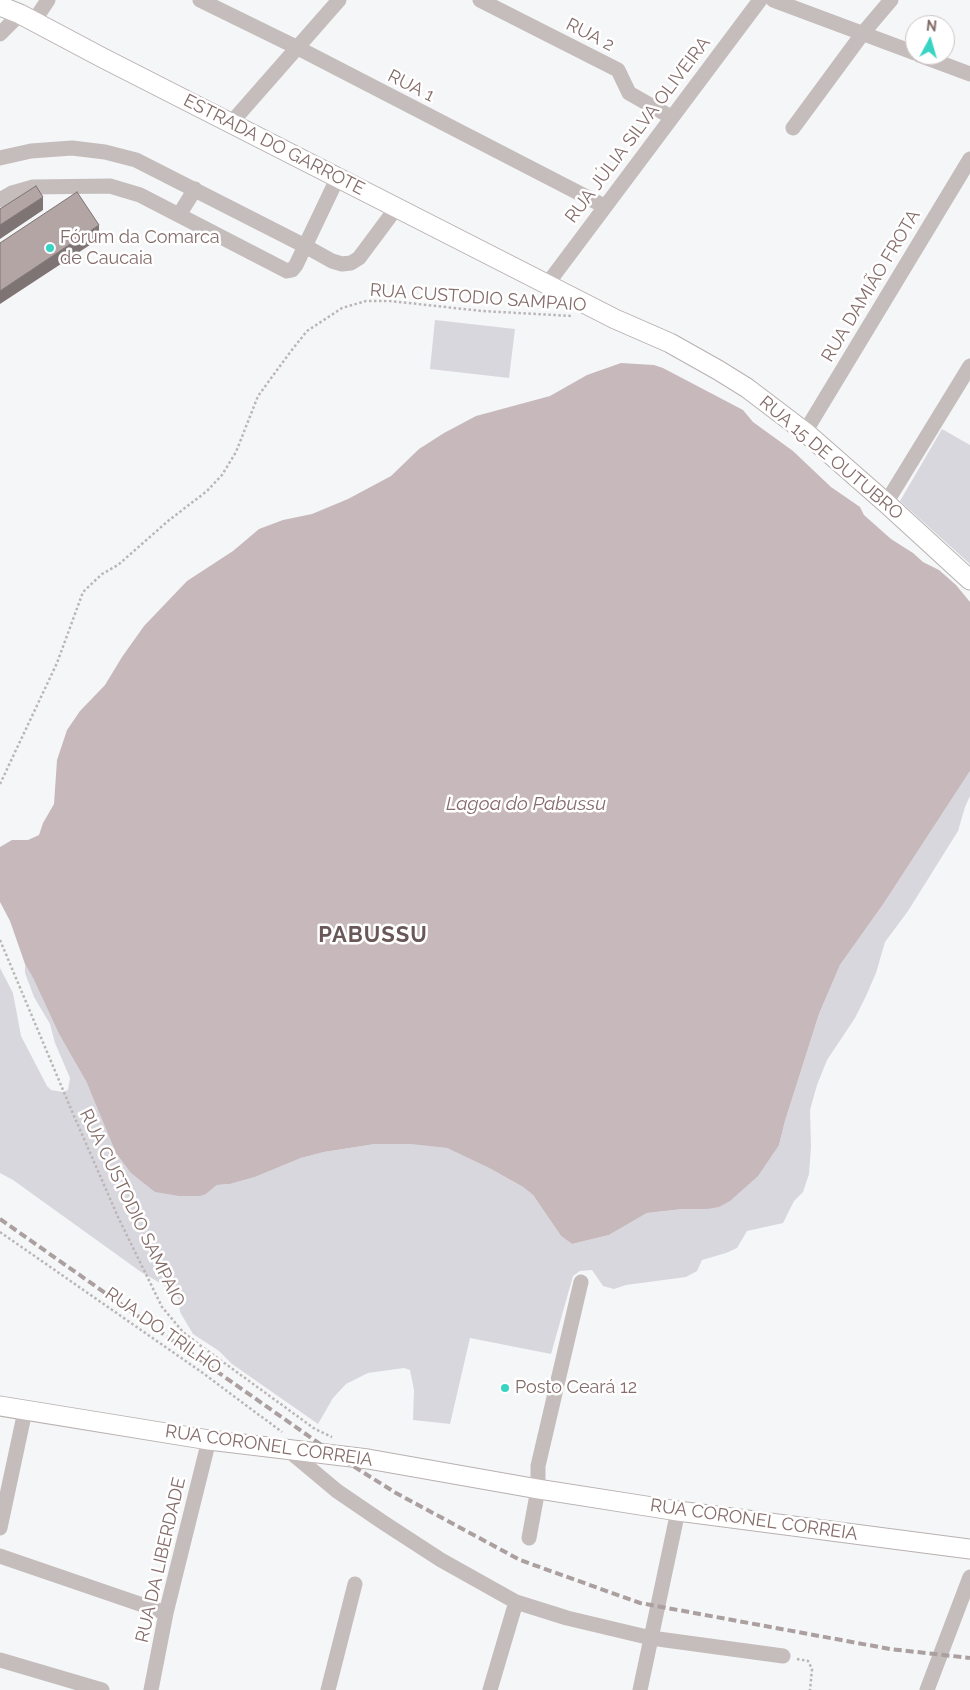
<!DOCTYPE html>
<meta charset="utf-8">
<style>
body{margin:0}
#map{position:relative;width:970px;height:1690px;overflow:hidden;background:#f5f6f8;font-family:Raleway,sans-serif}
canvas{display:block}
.north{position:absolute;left:905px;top:15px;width:50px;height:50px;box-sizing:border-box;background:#fff;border:1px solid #cec4c3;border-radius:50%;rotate:6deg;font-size:14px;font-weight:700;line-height:20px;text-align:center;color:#846c69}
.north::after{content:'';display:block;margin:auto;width:18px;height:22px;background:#38d4c3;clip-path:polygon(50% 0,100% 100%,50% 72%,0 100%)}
</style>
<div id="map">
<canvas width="970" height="1690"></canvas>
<div class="north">N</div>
</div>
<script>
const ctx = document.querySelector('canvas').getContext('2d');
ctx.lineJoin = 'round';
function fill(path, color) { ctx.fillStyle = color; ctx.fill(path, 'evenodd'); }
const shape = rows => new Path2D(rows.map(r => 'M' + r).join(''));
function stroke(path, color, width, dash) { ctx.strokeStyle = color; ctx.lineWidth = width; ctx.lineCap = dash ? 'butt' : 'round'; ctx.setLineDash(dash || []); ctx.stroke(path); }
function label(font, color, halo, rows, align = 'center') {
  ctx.font = font + ' Raleway,sans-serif'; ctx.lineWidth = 5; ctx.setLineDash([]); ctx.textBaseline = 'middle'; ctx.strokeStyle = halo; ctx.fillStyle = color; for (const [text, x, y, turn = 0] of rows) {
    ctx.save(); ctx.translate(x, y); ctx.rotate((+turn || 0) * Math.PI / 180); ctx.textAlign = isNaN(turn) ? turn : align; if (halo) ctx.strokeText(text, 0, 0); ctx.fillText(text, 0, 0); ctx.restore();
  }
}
const green = shape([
 [435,320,515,329,509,378,430,369],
 [942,429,970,445,970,564,900,501],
 [970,771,970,796,965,807,958,831,908,911,885,942,876,973,866,996,855,1018,827,1060,817,1085,810,1110,811,1147,809,1174,803,1192,794,1201,783,1223,747,1231,737,1248,726,1253,702,1260,697,1271,686,1277,626,1285,614,1289,603,1286,592,1270,580,1271,573,1276,551,1354,470,1338,450,1424,413,1420,414,1390,410,1370,404,1368,368,1373,346,1384,333,1398,318,1424,232,1364,219,1351,193,1334,180,1312,179,1300,172,1290,141,1272,13,1180,0,1173,0,968,13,993,21,1036,47,1086,51,1090,63,1092,68,1090,70,1078,55,1043,50,1024,34,997,25,973,25,964,33,978,59,1034,87,1083,206,1194,217,1185,230,1184,255,1177,301,1158,324,1152,375,1144,411,1143,447,1148,491,1169,523,1187,533,1195,561,1236,572,1244,609,1235,647,1213,683,1209,707,1209,779,1145,785,1121,819,1014,840,965,884,903]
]);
const water = shape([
 [621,363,654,365,663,368,743,410,753,422,793,451,831,487,860,507,864,515,891,539,913,553,923,562,939,570,956,585,970,602,970,771,884,903,840,965,819,1014,785,1121,779,1145,758,1176,730,1201,719,1207,707,1209,683,1209,647,1213,609,1235,572,1244,561,1236,533,1195,523,1187,491,1169,447,1148,411,1144,375,1144,324,1152,301,1158,255,1177,230,1184,217,1185,206,1194,200,1196,179,1196,155,1192,131,1173,116,1153,87,1083,59,1034,33,978,25,964,10,921,0,902,0,847,12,840,28,840,39,835,43,823,54,804,57,760,67,730,80,711,105,685,122,657,144,626,187,581,233,551,259,529,283,520,312,514,348,499,391,476,419,449,444,433,476,416,550,396,587,375]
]);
const path = shape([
 [0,784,57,663,83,592,102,574,118,565,168,521,207,491,222,475,236,452,258,396,291,351,307,331,342,308,366,301,390,301,482,311,572,316],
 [0,940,71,1109,118,1217,162,1307,183,1332,201,1346,315,1429,332,1437],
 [0,1232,200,1371,282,1432],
 [797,1659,808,1661,812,1669,810,1690]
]);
const minor = shape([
 [200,0,296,47,604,206],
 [480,0,618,70,629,93,671,117],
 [773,0,915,53],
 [34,21,48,0],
 [0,34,20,14],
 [919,55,970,74],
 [231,123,339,0],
 [793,128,863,33,891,0],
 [0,158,31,151,72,148,105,152,136,160,305,246,332,261,342,264,351,263,359,258,397,207],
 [0,200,12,193,33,187,110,186,140,195,287,271,292,270,296,265,338,177],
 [179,215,195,189],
 [548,283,760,0],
 [805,432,970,159],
 [886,503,970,366],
 [288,1450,337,1491,384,1523,441,1560,516,1602,567,1618,651,1638,783,1656],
 [0,1528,25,1411],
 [529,1538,538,1489,538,1466,581,1282],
 [0,1556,166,1613],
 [0,1660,102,1690],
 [151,1690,166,1613,209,1440],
 [328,1690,355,1584],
 [490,1690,516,1602],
 [640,1690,678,1511],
 [927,1690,970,1577]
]);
const major = shape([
 [0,6,20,14,101,57,615,319,670,343,718,370,747,388,805,432,886,503,970,580],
 [0,1406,209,1440,368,1459,538,1489,678,1511,970,1549]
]);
const rail = shape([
 [0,1219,337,1456,396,1493,520,1560,640,1603,890,1649,970,1658]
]);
const shadedWall = shape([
 [43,197,43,210,0,239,0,225],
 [99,225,99,239,0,304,0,291]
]);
const building = shape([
 [36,186,43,197,0,225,0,209,36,186],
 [77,192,99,225,0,291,0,243,77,192]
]);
const markers = [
 [50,248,5,"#38d4c3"],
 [505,1388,5,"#38d4c3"]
];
const streetNames = [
 ["RUA 2",590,35,27],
 ["RUA 1",411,86,27],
 ["RUA JÚLIA SILVA OLIVEIRA",638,130,-53],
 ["ESTRADA DO GARROTE",274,145,27],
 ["RUA DAMIÃO FROTA",871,286,-59],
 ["RUA CUSTODIO SAMPAIO",478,298,4],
 ["RUA 15 DE OUTUBRO",831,458,40],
 ["RUA CUSTODIO SAMPAIO",132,1208,64],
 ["RUA DO TRILHO",163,1331,35],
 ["RUA CORONEL CORREIA",269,1446,8],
 ["RUA CORONEL CORREIA",754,1520,8],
 ["RUA DA LIBERDADE",161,1560,-77]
];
const poiNames = [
 ["Fórum da Comarca",60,238],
 ["de Caucaia",60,259],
 ["Posto Ceará 12",515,1388]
];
const waterNames = [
 ["Lagoa do Pabussu",526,804]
];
const districtNames = [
 ["PABUSSU",373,935]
];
fill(green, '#d9d7de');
fill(water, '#c7b9bb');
stroke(major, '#b9b1b0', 21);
stroke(path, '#bbb6b5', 2.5, [2.5, 2.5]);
stroke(minor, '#c4bdbc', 15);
stroke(major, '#fff', 19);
stroke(rail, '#aba09f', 4, [8, 4]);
fill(shadedWall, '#7d7473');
fill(building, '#b2a5a4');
stroke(building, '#7d7473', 1);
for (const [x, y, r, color] of markers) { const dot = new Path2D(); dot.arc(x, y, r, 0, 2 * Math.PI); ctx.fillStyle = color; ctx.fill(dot); stroke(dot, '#fff', 2); }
label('18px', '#846c69', '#fff', streetNames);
label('18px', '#846c69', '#fff', poiNames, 'left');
label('italic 19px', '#866a6d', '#fff', waterNames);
ctx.letterSpacing = '1px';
label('bold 22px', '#695857', '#fff', districtNames);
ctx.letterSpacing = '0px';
</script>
